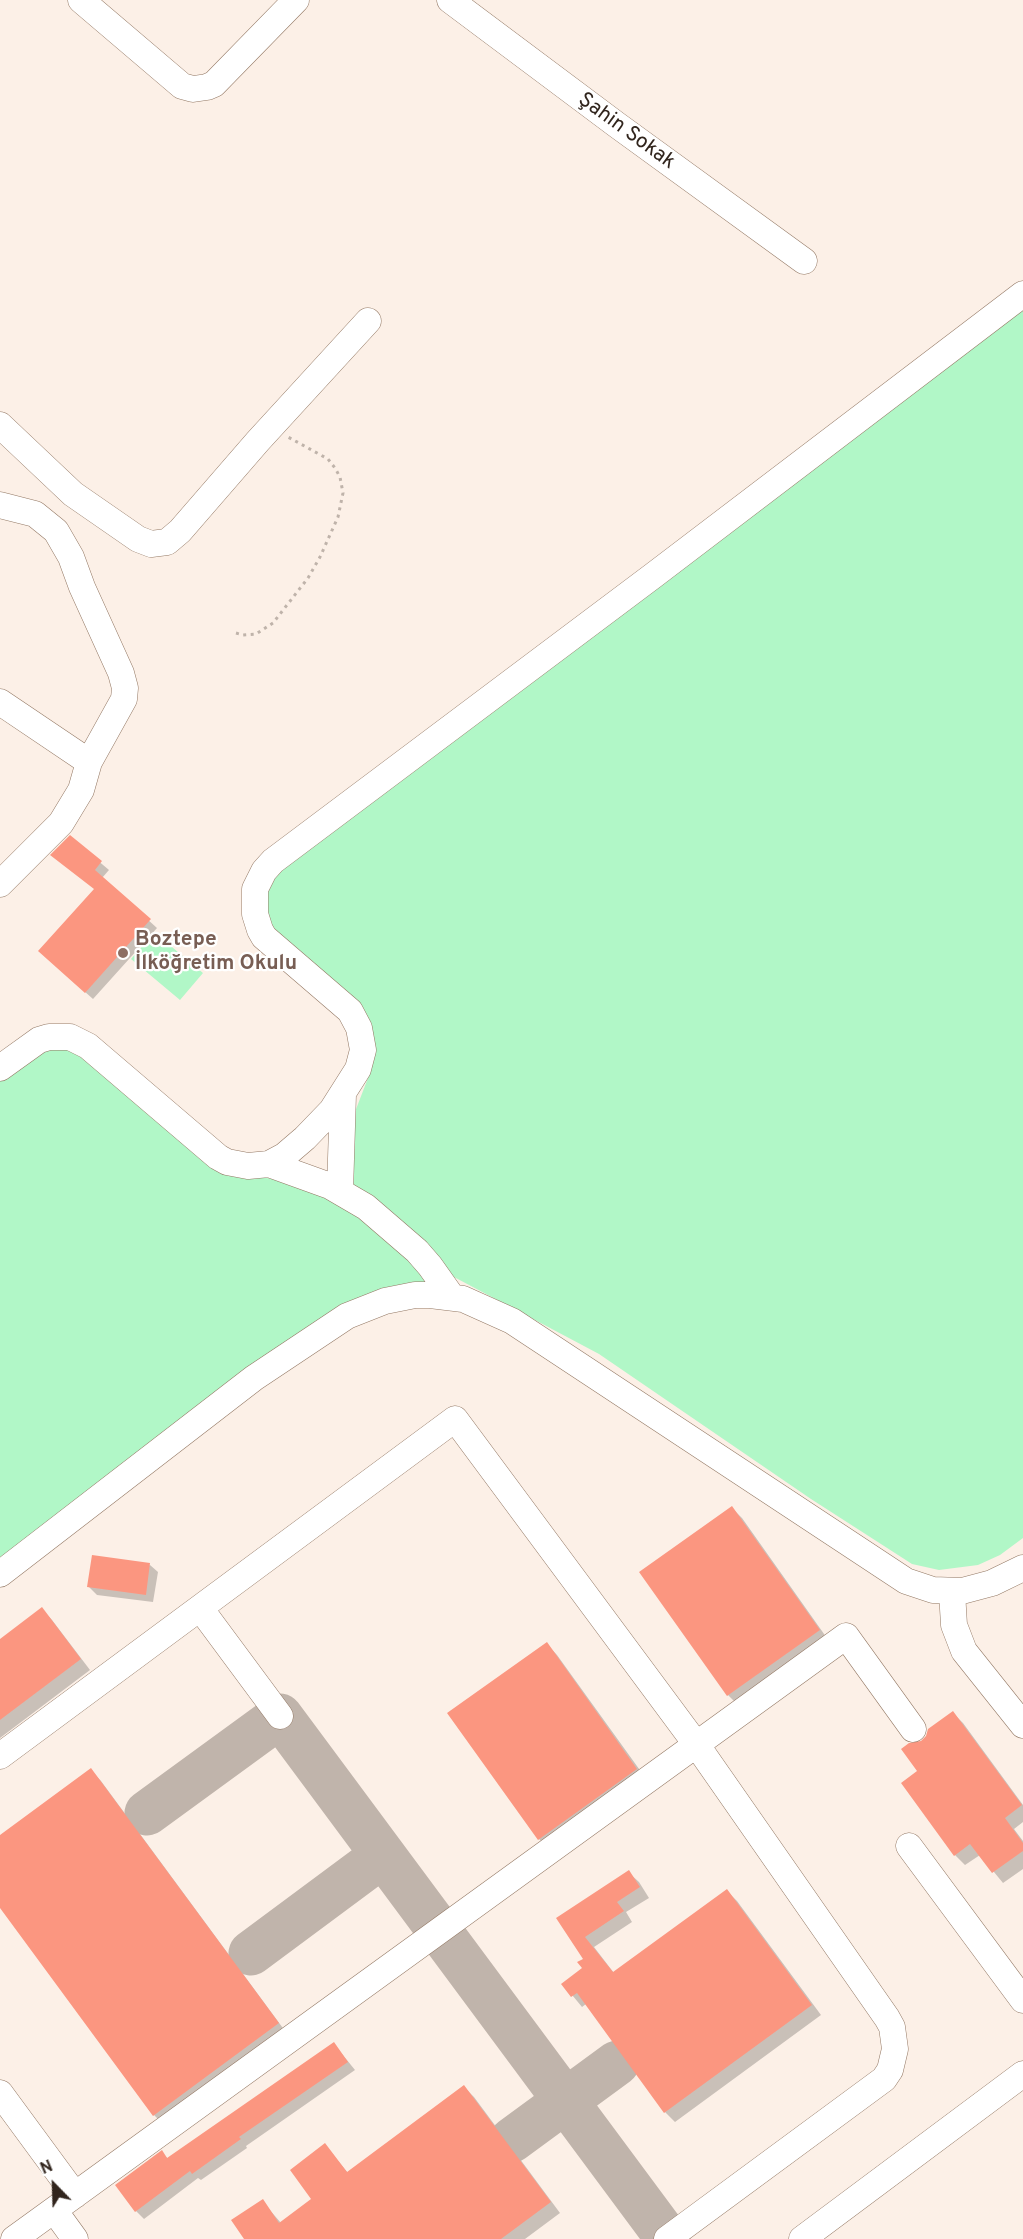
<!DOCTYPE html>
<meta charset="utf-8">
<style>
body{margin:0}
#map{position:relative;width:1023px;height:2239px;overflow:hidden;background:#fcf0e7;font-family:Overpass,sans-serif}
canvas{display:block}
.north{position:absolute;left:24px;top:2155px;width:60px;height:60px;-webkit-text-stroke:4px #fff;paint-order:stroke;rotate:337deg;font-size:16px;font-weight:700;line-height:24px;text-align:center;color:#31251d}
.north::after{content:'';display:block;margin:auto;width:21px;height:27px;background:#31251d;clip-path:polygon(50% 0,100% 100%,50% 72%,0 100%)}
</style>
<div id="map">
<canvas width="1023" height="2239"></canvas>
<div class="north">N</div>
</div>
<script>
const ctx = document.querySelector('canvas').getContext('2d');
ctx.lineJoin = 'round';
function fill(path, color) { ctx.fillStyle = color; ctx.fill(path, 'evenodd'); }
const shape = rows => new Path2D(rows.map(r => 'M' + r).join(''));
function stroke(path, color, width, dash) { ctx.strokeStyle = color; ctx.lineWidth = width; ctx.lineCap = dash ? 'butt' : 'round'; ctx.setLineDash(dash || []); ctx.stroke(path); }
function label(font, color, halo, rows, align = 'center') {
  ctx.font = font + ' Overpass,sans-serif'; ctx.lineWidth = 4.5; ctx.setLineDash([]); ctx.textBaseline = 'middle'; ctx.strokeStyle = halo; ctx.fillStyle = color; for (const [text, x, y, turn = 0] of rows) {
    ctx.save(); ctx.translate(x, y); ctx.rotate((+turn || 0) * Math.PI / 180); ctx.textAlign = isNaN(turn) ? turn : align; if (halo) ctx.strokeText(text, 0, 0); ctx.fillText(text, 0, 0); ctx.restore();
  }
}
const green = shape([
 [1023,302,1023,1538,1000,1555,978,1565,939,1570,912,1564,811,1499,599,1354,454,1277,426,1250,350,1188,353,1117,368,1078,372,1057,269,927,263,899,272,876],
 [154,932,203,973,180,1000,131,959],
 [69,1047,242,1176,277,1179,346,1205,435,1283,404,1285,0,1562,0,1077,32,1052]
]);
const shadow = shape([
 [70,837,109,870,102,878,157,928,93,999,48,959,95,890],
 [732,1508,742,1518,829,1641,739,1706,728,1695,641,1572],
 [150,1565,158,1572,153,1602,97,1595,89,1587],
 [42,1609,52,1620,90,1670,0,1738,0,1641],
 [547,1644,557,1655,647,1780,549,1849,539,1839],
 [953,1713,963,1723,1023,1805,1023,1822,1014,1829,1023,1841,1023,1869,1003,1883,980,1855,965,1865,955,1855,919,1771,922,1743],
 [91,1770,101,1781,288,2035,165,2126,154,2115,0,1906,0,1837],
 [628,1872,639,1882,649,1898,626,1912,632,1922,594,1947,614,1973,727,1891,737,1901,821,2015,675,2122,665,2112,586,2004,582,2007,563,1984,584,1968,585,1959,558,1919],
 [334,2044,355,2070,246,2146,247,2148,201,2180,198,2178,144,2219,136,2211,162,2152,168,2159],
 [464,2087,474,2097,560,2213,525,2239,246,2239,262,2201,281,2223,313,2199,325,2145,348,2173]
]);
const taxiway = shape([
 [147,1813,280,1716,668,2239],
 [251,1953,383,1855],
 [512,2140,617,2063]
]);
const building = shape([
 [70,835,102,861,95,870,151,919,85,993,38,951,94,889,50,855],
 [732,1506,820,1630,727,1696,639,1572],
 [92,1555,150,1563,146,1595,87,1587],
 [42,1607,81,1659,0,1720,0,1639],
 [547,1642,637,1769,538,1840,447,1713],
 [953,1711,1022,1805,1005,1818,1023,1843,1023,1851,992,1873,970,1844,954,1856,901,1783,917,1771,901,1749,909,1743,921,1741,926,1736,928,1729],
 [91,1768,279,2023,153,2116,0,1908,0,1835],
 [629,1870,640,1887,617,1902,624,1911,585,1937,613,1972,727,1889,812,2005,664,2113,577,1993,571,1997,561,1984,582,1968,577,1962,583,1959,556,1918],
 [334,2042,348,2062,239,2137,241,2139,192,2174,190,2171,135,2212,115,2185,162,2150,167,2158],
 [464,2085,551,2202,501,2239,244,2239,231,2220,263,2199,279,2223,311,2199,290,2170,325,2143,347,2172]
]);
const path = shape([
 [236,633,243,635,256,634,273,623,308,578,320,557,338,517,343,493,340,477,335,468,328,459,288,437]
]);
const minor = shape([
 [81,0,182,86,193,89,207,87,214,84,296,0],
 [450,0,617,125,804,261],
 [0,425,73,494,138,539,151,544,167,542,180,531,258,441,368,321],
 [0,505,35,514,56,531,71,557,82,587,121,673,125,688,124,699,89,762,81,790,61,823,0,884],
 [0,702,89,762],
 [0,1068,39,1040,49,1037,70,1037,88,1046,218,1157,227,1162,248,1166,269,1164,284,1156,305,1138,332,1110,358,1069,363,1050,359,1028,350,1011,264,937,260,930,255,914,255,889,264,871,273,861,654,575,1023,294],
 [269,1164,330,1186,366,1207,417,1251,430,1266,452,1297],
 [340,1191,343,1094],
 [0,1574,254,1378,347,1316,385,1301,415,1295,430,1295,463,1299,512,1321,906,1581,933,1590,962,1591,992,1583,1023,1568],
 [952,1592,954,1625,964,1651,1023,1725],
 [200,1608,280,1716],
 [0,1756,455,1419,696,1744,887,2018,892,2027,895,2049,890,2070,884,2079,667,2239],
 [909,1846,1023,2000],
 [0,2093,75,2195],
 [54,2210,75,2239],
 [14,2239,846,1636,913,1729],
 [802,2239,1023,2074]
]);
const markers = [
 [123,953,6,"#8d6e63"]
];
const streetNames = [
 ["Şahin Sokak",626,132,36]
];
const educationNames = [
 ["Boztepe",135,941],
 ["İlköğretim Okulu",135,965]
];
fill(green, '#b1f7c7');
fill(shadow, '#0003');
stroke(taxiway, '#c0b4ab', 45);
fill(building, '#fb9680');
stroke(minor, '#937864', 27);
stroke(path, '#bfb3aa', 3, [3, 4.5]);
stroke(minor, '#fff', 26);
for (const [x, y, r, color] of markers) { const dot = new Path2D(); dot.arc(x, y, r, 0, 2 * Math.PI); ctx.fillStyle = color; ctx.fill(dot); stroke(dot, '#fff', 2); }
label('21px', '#31251d', '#fff', streetNames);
label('bold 21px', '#785e54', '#fff', educationNames, 'left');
</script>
